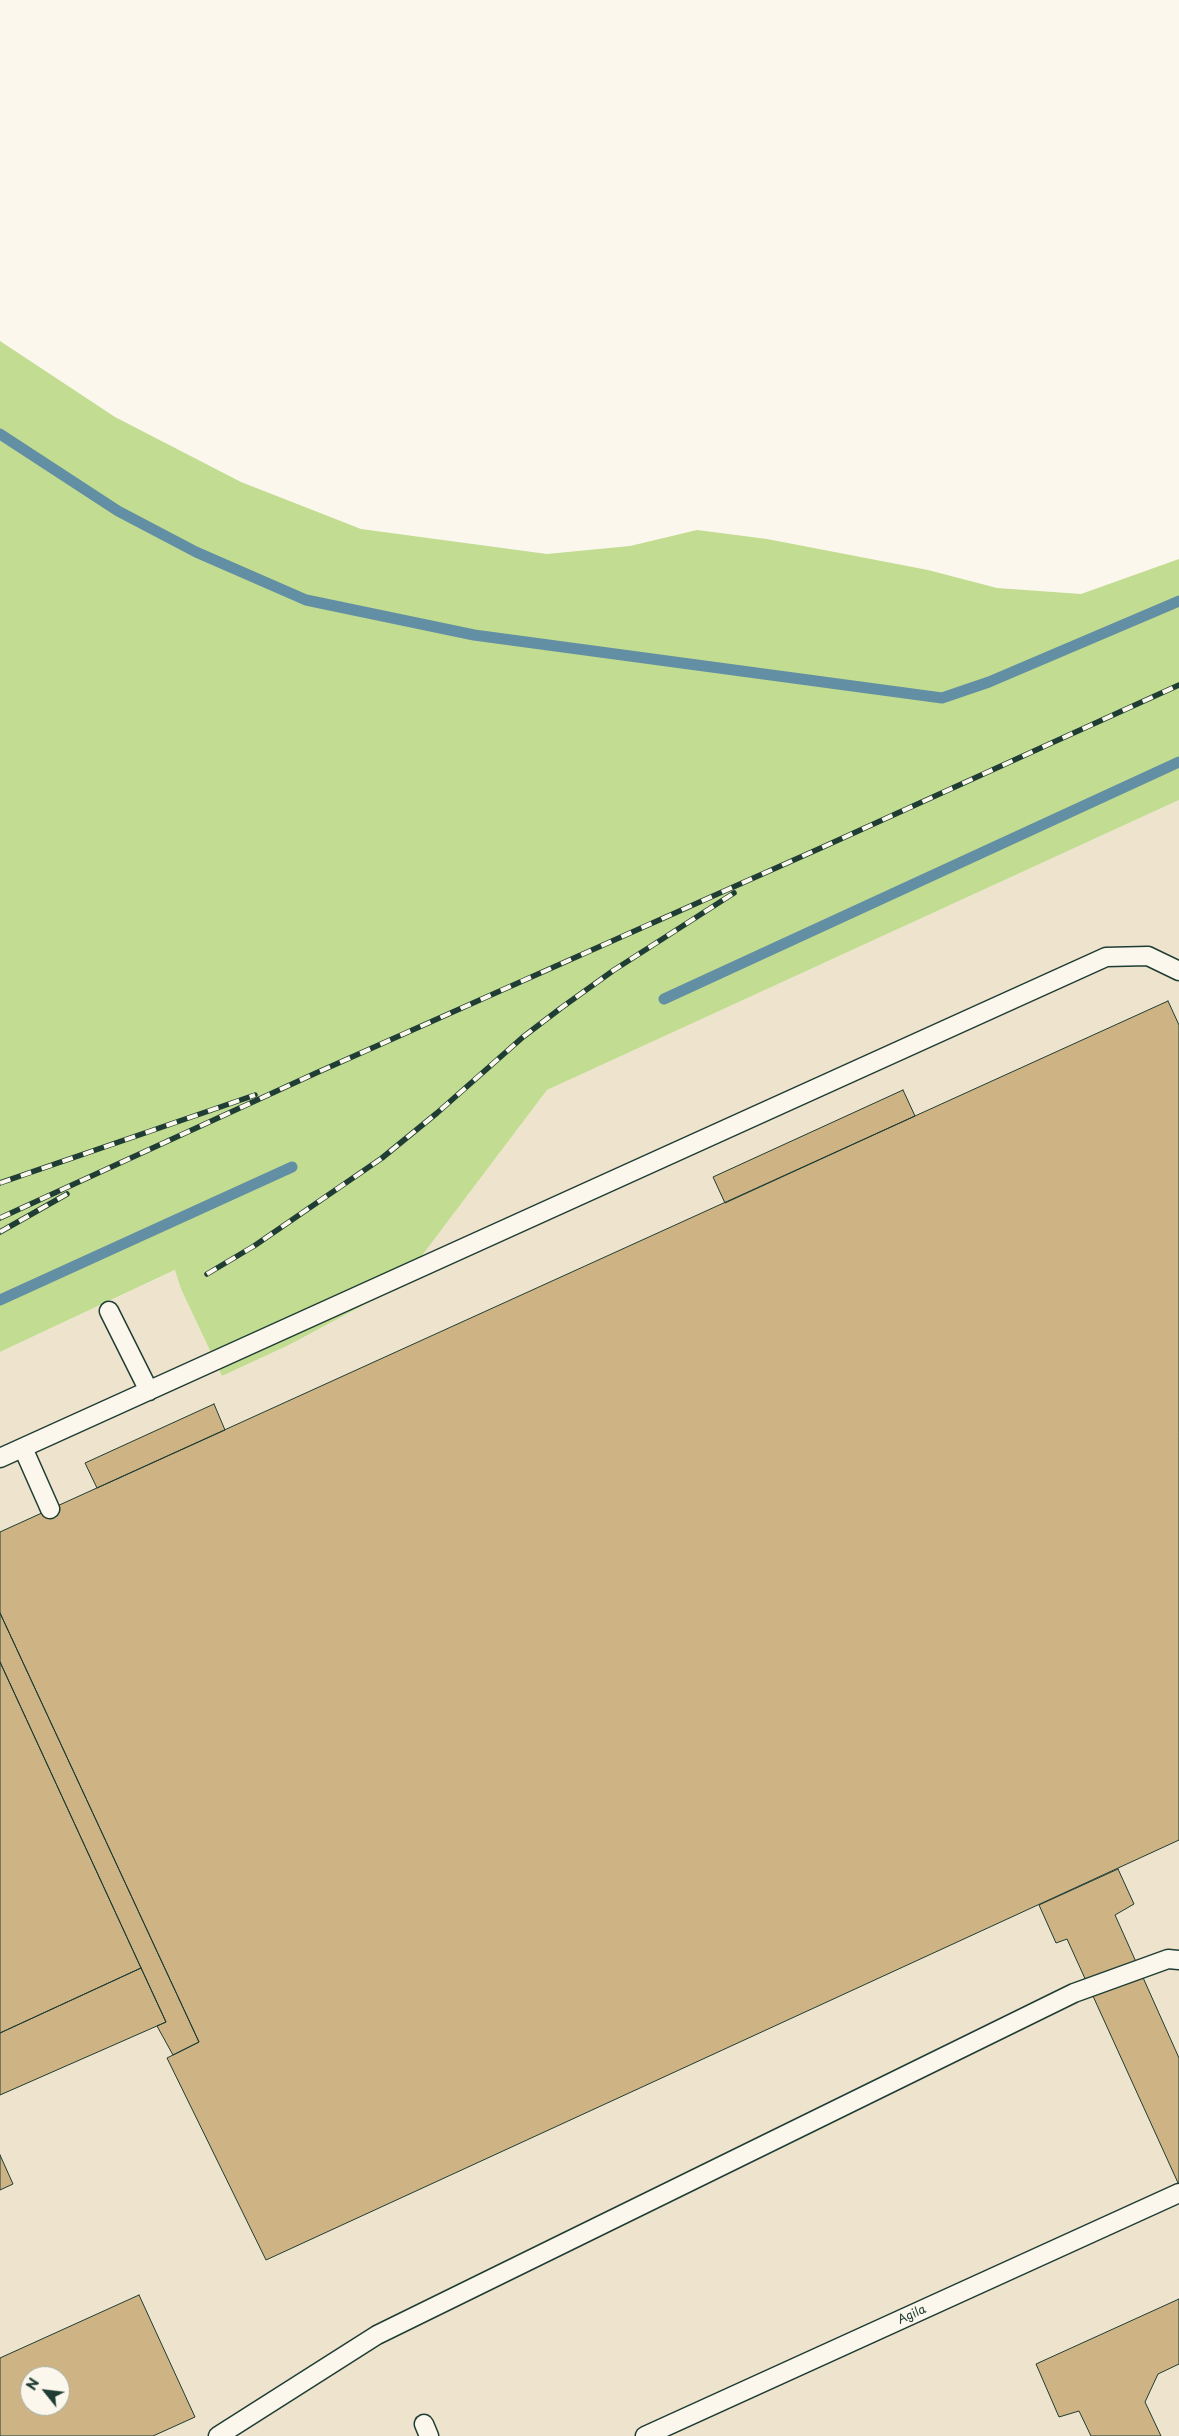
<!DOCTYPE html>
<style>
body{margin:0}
#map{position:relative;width:1179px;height:2436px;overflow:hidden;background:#fbf7ec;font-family:"Playpen Sans",sans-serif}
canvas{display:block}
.north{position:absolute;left:20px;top:2366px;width:50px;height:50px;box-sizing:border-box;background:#fbf7ec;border:1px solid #a3ada2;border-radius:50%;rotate:299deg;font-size:14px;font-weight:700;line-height:20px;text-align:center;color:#1f3d34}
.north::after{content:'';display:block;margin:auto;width:18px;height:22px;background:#1f3d34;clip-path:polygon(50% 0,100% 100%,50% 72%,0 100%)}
</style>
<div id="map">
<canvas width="1179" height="2436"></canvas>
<div class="north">N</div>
</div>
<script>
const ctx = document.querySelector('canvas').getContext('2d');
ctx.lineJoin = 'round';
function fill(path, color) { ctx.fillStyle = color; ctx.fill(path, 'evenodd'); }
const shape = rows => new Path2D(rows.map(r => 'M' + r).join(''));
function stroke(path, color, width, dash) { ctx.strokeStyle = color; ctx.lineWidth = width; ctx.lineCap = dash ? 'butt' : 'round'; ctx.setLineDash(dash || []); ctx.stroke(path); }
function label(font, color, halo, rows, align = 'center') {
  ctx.font = font + ' "Playpen Sans",sans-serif'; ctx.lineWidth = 4; ctx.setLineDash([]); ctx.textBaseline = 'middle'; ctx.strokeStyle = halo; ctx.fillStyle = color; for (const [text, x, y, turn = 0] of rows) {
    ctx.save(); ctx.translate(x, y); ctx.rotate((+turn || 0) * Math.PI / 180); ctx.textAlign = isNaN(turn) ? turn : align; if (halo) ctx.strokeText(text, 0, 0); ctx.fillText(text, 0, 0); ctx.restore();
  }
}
const built = shape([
 [1179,800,1179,2436,0,2436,0,1352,176,1270,181,1289,222,1376,289,1345,399,1286,547,1090],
 [30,2376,60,2376,60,2406,30,2406]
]);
const green = shape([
 [0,341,115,417,241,482,361,529,547,554,630,546,697,530,767,539,928,570,997,588,1081,594,1179,559,1179,800,547,1090,399,1286,289,1345,222,1376,181,1289,175,1270,0,1352]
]);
const stream = shape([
 [0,434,118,511,196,552,306,600,474,635,942,698,989,682,1179,601],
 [664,999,1179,762],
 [0,1300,292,1167]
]);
const building = shape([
 [1168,1001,1179,1025,1179,1840,266,2260,167,2058,199,2042,0,1613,0,1532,1168,1001],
 [903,1090,915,1116,725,1203,713,1177,903,1090],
 [214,1404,225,1430,97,1488,85,1463,214,1404],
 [0,1613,199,2042,173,2055,157,2026,166,2022,0,1662,0,1613],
 [0,1662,141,1968,0,2033,0,1662],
 [1118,1869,1134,1904,1115,1915,1179,2058,1179,2185,1067,1939,1056,1943,1039,1905,1118,1869],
 [141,1968,166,2022,0,2095,0,2033,141,1968],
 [0,2155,13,2184,0,2190,0,2155],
 [139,2295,195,2417,153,2436,0,2436,0,2358,139,2295],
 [30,2376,60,2376,60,2406,30,2406,30,2376],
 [1179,2299,1179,2364,1158,2374,1145,2402,1161,2436,1091,2436,1079,2411,1059,2417,1036,2364,1179,2299]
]);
const service = shape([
 [109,1311,149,1391],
 [23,1448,50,1509],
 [0,1458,1106,957,1148,956,1179,971],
 [424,2424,429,2436],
 [218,2436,377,2335,1074,1993,1168,1959,1179,1960],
 [645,2436,1179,2193]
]);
const rail = shape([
 [0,1183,255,1095],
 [0,1218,316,1073,823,847,1179,685],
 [0,1232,67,1194],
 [207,1274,254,1246,382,1158,437,1113,523,1037,561,1008,614,970,734,893]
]);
const streetNames = [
 ["Agila",912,2315,-24]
];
fill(built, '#eee3cd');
fill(green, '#c2dc92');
stroke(stream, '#628fa3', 11);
fill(building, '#ceb484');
stroke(building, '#1f3d34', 1);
stroke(service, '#1f3d34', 21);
stroke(service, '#fbf7ec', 18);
stroke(rail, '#1f3d34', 5.5);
stroke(rail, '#fbf7ec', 4, [11]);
label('12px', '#1f3d34', '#fbf7ec', streetNames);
</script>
